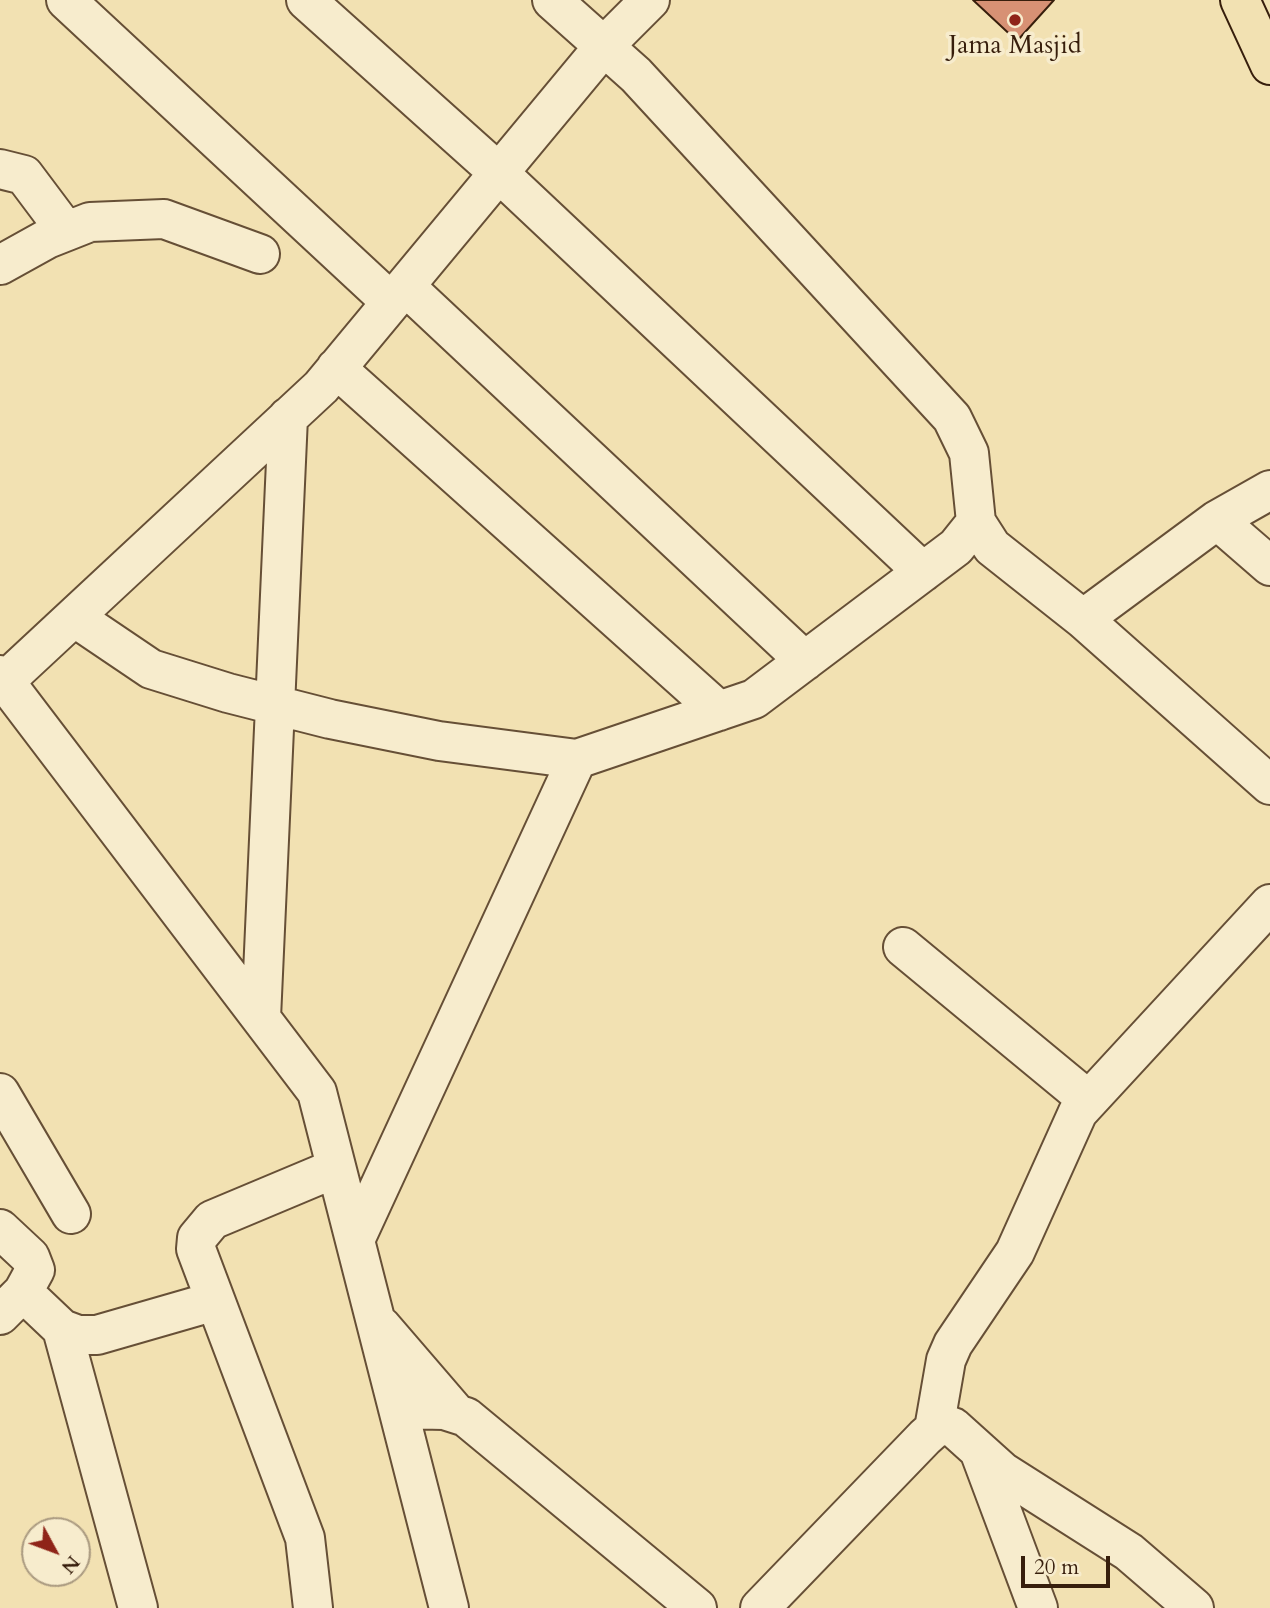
<!DOCTYPE html>
<style>
body{margin:0}
#map{position:relative;width:1270px;height:1608px;overflow:hidden;background:#f2e1b2;font-family:Cardo,serif}
canvas{display:block}
.north{position:absolute;left:21px;top:1517px;width:70px;height:70px;box-sizing:border-box;background:#f7eccd;border:2px solid #aa9a80;border-radius:50%;rotate:131deg;font-size:19px;font-weight:700;line-height:28px;text-align:center;color:#371e0c}
.north::after{content:'';display:block;margin:auto;width:24px;height:32px;background:#8f2418;clip-path:polygon(50% 0,100% 100%,50% 72%,0 100%)}
.scale{position:absolute;left:1021px;top:1556px;width:89px;height:32px;box-sizing:border-box;border:4px solid #371e0c;border-top:0;padding-left:9px;font-size:21px;line-height:24px;white-space:nowrap;color:#371e0c;-webkit-text-stroke:5px #f7eccd;paint-order:stroke}
</style>
<div id="map">
<canvas width="1270" height="1608"></canvas>
<div class="north">N</div>
<div class="scale">20 m</div>
</div>
<script>
const ctx = document.querySelector('canvas').getContext('2d');
ctx.lineJoin = 'round';
function fill(path, color) { ctx.fillStyle = color; ctx.fill(path, 'evenodd'); }
const shape = rows => new Path2D(rows.map(r => 'M' + r).join(''));
function stroke(path, color, width, dash) { ctx.strokeStyle = color; ctx.lineWidth = width; ctx.lineCap = dash ? 'butt' : 'round'; ctx.setLineDash(dash || []); ctx.stroke(path); }
function label(font, color, halo, rows, align = 'center') {
  ctx.font = font + ' Cardo,serif'; ctx.lineWidth = 7; ctx.setLineDash([]); ctx.textBaseline = 'middle'; ctx.strokeStyle = halo; ctx.fillStyle = color; for (const [text, x, y, turn = 0] of rows) {
    ctx.save(); ctx.translate(x, y); ctx.rotate((+turn || 0) * Math.PI / 180); ctx.textAlign = isNaN(turn) ? turn : align; if (halo) ctx.strokeText(text, 0, 0); ctx.fillText(text, 0, 0); ctx.restore();
  }
}
const building = shape([
 [973,0,1054,0,1017,41,973,0]
]);
const minor = shape([
 [66,0,391,302],
 [306,0,499,173,923,572],
 [552,0,636,75,952,418,969,453,976,522,992,547,1083,619,1270,785],
 [0,169,24,175,66,231],
 [0,265,47,239,90,222,164,219,260,254],
 [405,286,805,661],
 [336,368,719,711],
 [1217,520,1270,566],
 [74,617,151,669,228,693,330,719,439,741,577,759,754,699,956,547,976,522],
 [1083,619,1217,520,1270,490],
 [0,675,317,1092,449,1608],
 [5,681,321,387,605,45,650,0],
 [903,947,1087,1099],
 [261,1018,288,417],
 [0,1093,71,1214],
 [0,1229,30,1257,35,1270,23,1292,0,1315],
 [355,1240,577,759],
 [23,1292,62,1329,78,1335,97,1335,215,1301],
 [381,1326,455,1412],
 [62,1329,138,1608],
 [398,1409,444,1410,466,1417,697,1608],
 [934,1429,946,1360,953,1344,1015,1252,1078,1112,1270,904],
 [980,1453,1038,1608],
 [313,1608,305,1538,196,1249,197,1238,212,1220,336,1168],
 [760,1608,925,1437,934,1429,944,1425,953,1427,1003,1472,1129,1552,1194,1608]
]);
const major = shape([
 [1240,0,1270,65]
]);
const markers = [
 [1015,20,7,"#8f2418"]
];
const poiNames = [
 ["Jama Masjid",1015,47]
];
fill(building, '#d79174');
stroke(building, '#371e0c', 2);
stroke(minor, '#664f36', 42);
stroke(major, '#371e0c', 42);
stroke(minor, '#f7eccd', 38);
stroke(major, '#f2e1b2', 38);
for (const [x, y, r, color] of markers) { const dot = new Path2D(); dot.arc(x, y, r, 0, 2 * Math.PI); ctx.fillStyle = color; ctx.fill(dot); stroke(dot, '#f7eccd', 2.5); }
label('26px', '#371e0c', '#f7eccd', poiNames);
</script>
